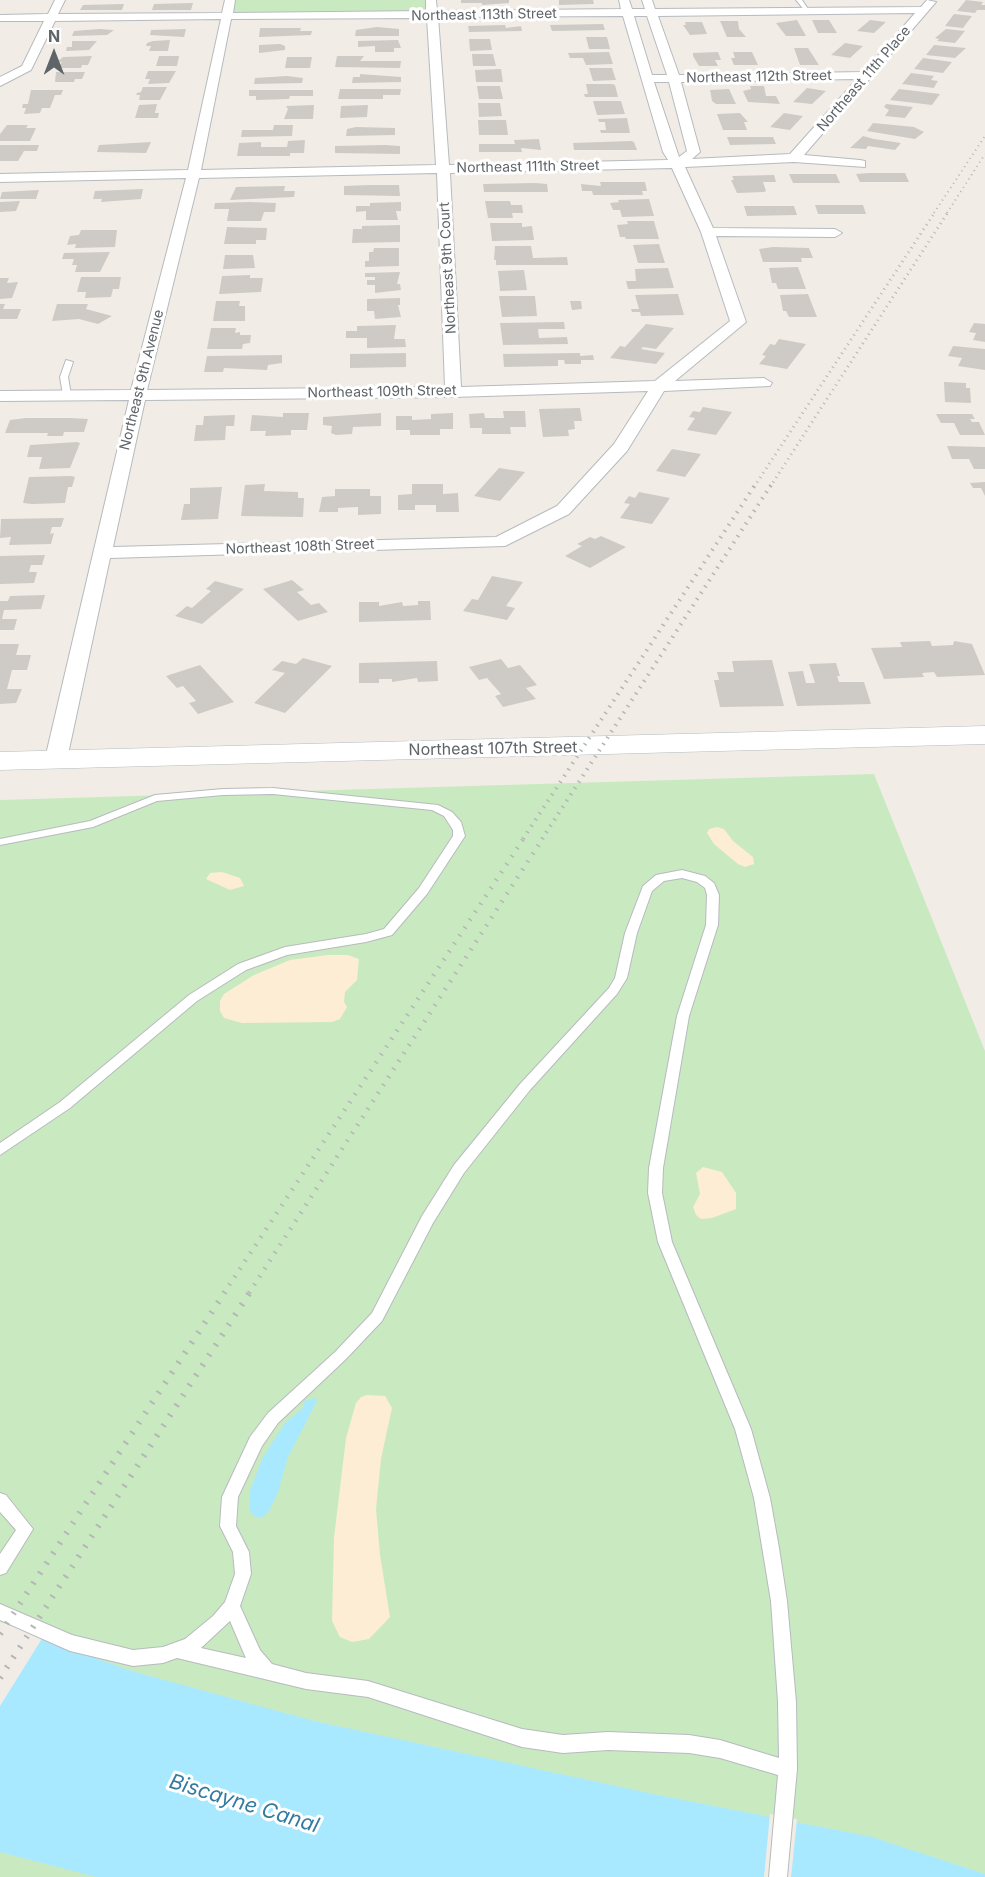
<!DOCTYPE html>
<style>
body{margin:0}
#map{position:relative;width:985px;height:1877px;overflow:hidden;background:#f1ede6;font-family:Inter,sans-serif}
canvas{display:block}
.north{position:absolute;left:24px;top:24px;width:60px;height:60px;-webkit-text-stroke:4px #fff;paint-order:stroke;rotate:0deg;font-size:16px;font-weight:700;line-height:24px;text-align:center;color:#5e6468}
.north::after{content:'';display:block;margin:auto;width:21px;height:27px;background:#5e6468;clip-path:polygon(50% 0,100% 100%,50% 72%,0 100%)}
</style>
<div id="map">
<canvas width="985" height="1877"></canvas>
<div class="north">N</div>
</div>
<script>
const ctx = document.querySelector('canvas').getContext('2d');
ctx.lineJoin = 'round';
function fill(path, color) { ctx.fillStyle = color; ctx.fill(path, 'evenodd'); }
const shape = rows => new Path2D(rows.map(r => 'M' + r).join(''));
function stroke(path, color, width, dash) { ctx.strokeStyle = color; ctx.lineWidth = width; ctx.lineCap = dash ? 'butt' : 'round'; ctx.setLineDash(dash || []); ctx.stroke(path); }
function label(font, color, halo, rows, align = 'center') {
  ctx.font = font + ' Inter,sans-serif'; ctx.lineWidth = 6; ctx.setLineDash([]); ctx.textBaseline = 'middle'; ctx.strokeStyle = halo; ctx.fillStyle = color; for (const [text, x, y, turn = 0] of rows) {
    ctx.save(); ctx.translate(x, y); ctx.rotate((+turn || 0) * Math.PI / 180); ctx.textAlign = isNaN(turn) ? turn : align; if (halo) ctx.strokeText(text, 0, 0); ctx.fillText(text, 0, 0); ctx.restore();
  }
}
const green = shape([
 [230,0,431,0,431,15,225,18],
 [874,774,985,1051,985,1877,0,1877,0,800]
]);
const sand = shape([
 [717,827,724,829,733,841,753,857,754,864,745,867,738,864,714,844,707,833,709,829],
 [222,872,240,878,244,886,230,890,206,879,210,873],
 [328,955,348,955,359,959,357,980,345,992,344,1002,347,1007,340,1019,332,1022,242,1023,224,1018,220,1011,220,1001,224,994,254,975,290,960],
 [703,1167,722,1172,736,1193,736,1209,712,1218,701,1219,696,1215,693,1207,700,1194,696,1173],
 [367,1395,385,1396,392,1408,381,1459,376,1509,380,1555,390,1617,369,1639,352,1642,340,1637,332,1621,334,1538,346,1438,356,1403,361,1397]
]);
const water = shape([
 [316,1398,317,1401,288,1457,278,1492,269,1511,262,1517,255,1517,250,1511,249,1493,263,1457,285,1423,303,1408,304,1401],
 [0,1625,132,1671,314,1721,658,1795,872,1837,985,1874,985,1877,96,1877,0,1852]
]);
const pier = shape([
 [0,1622,43,1637,0,1706],
 [770,1814,797,1819,791,1877,764,1877]
]);
const building = shape([
 [461,0,509,0,509,3,482,5,482,3,461,3],
 [559,0,593,0,594,4,559,5],
 [966,0,983,2,981,5,985,5,985,10,977,10,975,13,957,11],
 [193,3,191,10,152,10,154,4],
 [124,4,122,10,80,10,83,5],
 [954,14,972,16,963,28,945,26],
 [797,20,806,36,786,36,776,23],
 [812,20,829,20,837,33,818,33],
 [870,20,886,22,874,33,857,31],
 [720,21,738,21,739,29,746,37,727,37],
 [685,22,702,22,707,34,690,35,683,25,686,25],
 [603,24,605,30,552,31,550,25],
 [505,25,506,28,521,26,522,31,469,32,468,26],
 [377,27,399,29,399,36,355,36,356,30],
 [260,28,301,28,300,31,312,31,311,35,259,37],
 [99,29,114,30,107,35,72,36,74,31],
 [186,29,184,37,150,35,151,30],
 [946,29,965,31,955,43,937,41,939,39,935,38],
 [586,37,607,37,610,49,589,49],
 [469,39,490,39,492,50,470,51],
 [170,40,168,51,149,51,151,46,146,46,147,43,153,41],
 [398,40,401,48,394,48,394,52,375,52,375,46,358,47,358,41],
 [72,41,97,41,89,50,66,51,67,47,72,47],
 [845,43,863,46,850,58,831,55],
 [280,44,285,46,285,50,259,53,259,45],
 [934,45,966,48,955,58,926,55],
 [794,48,808,48,819,65,800,65],
 [609,52,613,64,586,65,583,58,570,58,568,53],
 [718,52,721,60,715,60,718,66,699,66,693,56,693,53],
 [733,52,752,52,758,65,734,65,731,58,735,58],
 [472,54,493,54,496,66,473,66],
 [92,56,88,65,82,65,81,68,57,68,62,62,57,62,63,57],
 [159,56,179,56,177,66,156,66],
 [337,56,364,56,360,61,401,61,400,68,335,67],
 [287,57,312,57,310,68,285,68],
 [923,58,952,62,943,73,914,69],
 [589,68,612,68,616,80,593,81],
 [501,69,503,82,476,82,475,70],
 [148,71,176,71,169,83,148,84,150,79,145,79],
 [56,72,85,72,82,79,75,79,74,82,55,82],
 [911,73,934,76,931,80,938,81,936,84,934,88,902,84],
 [360,74,401,77,401,82,352,83,353,77,360,77],
 [287,76,303,78,302,83,254,84,255,78],
 [586,84,612,84,615,85,618,97,585,97,584,94,588,94],
 [477,86,500,86,503,99,479,99],
 [750,86,764,86,766,96,776,96,780,104,748,102,743,91,751,89],
 [143,87,167,87,160,100,139,100,140,95,136,95,137,93,141,92],
 [807,88,826,91,812,104,793,102],
 [340,89,401,89,400,95,383,95,383,99,338,99],
 [729,89,736,104,716,104,712,101,710,90],
 [899,89,940,94,932,105,890,100],
 [31,90,63,90,61,95,55,95,50,108,42,108,40,113,24,114,26,108,22,108,23,104,28,104],
 [249,90,313,90,313,96,290,96,289,99,256,100,256,96,249,96],
 [593,101,621,101,625,114,597,115],
 [478,103,500,103,502,116,479,117],
 [157,104,155,113,159,113,158,118,135,118,139,105],
 [886,104,913,107,905,118,885,116,889,110,884,107],
 [314,105,313,119,284,119,288,109,286,106],
 [368,105,367,117,340,118,341,106],
 [740,113,748,122,744,122,747,130,723,130,717,114],
 [784,113,803,116,790,130,770,127],
 [627,118,630,133,601,133,600,130,606,130,605,122,599,122,598,119],
 [478,120,506,120,508,135,479,135],
 [873,123,914,127,924,132,915,139,867,131],
 [7,125,28,125,26,128,36,128,30,141,0,141,0,134],
 [274,125,293,125,292,136,241,137,242,130,273,130],
 [356,127,395,128,395,135,346,136,347,129],
 [863,136,874,139,901,143,895,150,868,146,866,149,850,148],
 [727,137,773,137,776,144,730,145],
 [539,139,541,150,521,148,522,152,479,152,479,144,515,144,514,140],
 [305,140,304,153,290,153,290,156,237,156,239,143,261,142,261,147,287,147,288,141],
 [631,141,634,142,637,150,574,150,573,143],
 [151,142,146,153,97,152,99,145],
 [0,145,39,145,37,151,24,151,18,161,0,161],
 [385,145,400,146,400,154,335,153,335,146],
 [869,173,905,173,909,182,860,182,856,174],
 [789,174,836,174,840,183,793,183],
 [774,175,776,182,763,182,766,191,764,192,737,193,731,180,734,180,732,176],
 [600,182,645,182,647,191,642,191,643,195,593,195,592,191,582,191,581,184,601,186],
 [535,183,547,184,548,192,484,192,483,184],
 [370,185,399,185,400,196,344,195,344,186],
 [285,186,284,191,295,191,294,197,230,200,236,187],
 [143,189,141,199,101,202,102,199,93,199,95,191],
 [39,190,36,199,0,199,2,192],
 [649,199,654,216,622,217,620,210,613,210,610,203,619,202,618,200],
 [20,201,16,211,0,212,0,202],
 [485,201,510,201,511,205,522,205,523,213,512,213,513,218,488,218],
 [401,202,401,211,396,211,398,220,366,220,366,211,356,212,356,206,370,206,370,203],
 [215,203,249,202,276,203,275,212,264,212,261,221,227,221,229,209,214,209],
 [815,205,863,205,866,214,818,214],
 [744,206,794,206,797,215,747,216],
 [627,221,654,221,659,239,626,239,625,237,620,237,617,225,628,224],
 [490,223,522,223,522,227,532,226,534,240,492,241],
 [400,225,400,242,352,243,353,229,362,229,362,226],
 [227,227,267,228,266,240,256,240,256,244,224,244],
 [81,230,117,230,115,247,75,248,76,244,67,245,70,236,79,235],
 [659,244,665,263,638,263,633,245],
 [495,246,531,246,533,258,567,257,568,265,496,265,496,260,494,260],
 [773,247,809,248,813,258,801,258,802,262,763,262,759,249],
 [374,248,399,248,399,266,365,267,365,261,369,261,369,252,373,252],
 [110,252,100,272,75,272,77,265,72,265,74,259,62,259,64,253],
 [225,255,253,255,255,268,223,269],
 [798,267,806,289,778,289,776,283,772,283,769,268],
 [668,268,674,288,628,289,626,281,636,281,635,269],
 [524,270,527,290,500,291,498,271],
 [400,272,397,284,400,284,401,290,375,293,375,285,367,285,367,280,375,280,375,277,365,277,365,273],
 [250,275,250,278,263,278,261,292,219,294,222,276],
 [81,277,121,277,119,289,113,289,111,297,85,298,86,292,77,292],
 [0,278,9,278,7,283,18,282,12,298,0,299],
 [678,294,684,315,641,316,640,312,632,312,631,309,639,309,635,295],
 [808,294,817,317,789,317,786,311,783,311,780,295],
 [499,296,535,296,537,316,502,317],
 [400,298,400,305,398,305,401,317,375,319,374,311,367,311,367,299],
 [216,301,240,301,239,306,245,306,245,321,213,321],
 [570,301,581,301,582,309,572,310],
 [0,304,5,304,3,309,21,309,17,319,0,319],
 [57,304,88,304,86,309,112,316,98,324,79,319,52,321],
 [564,322,565,329,538,329,539,338,567,337,568,344,503,345,500,323],
 [974,323,985,324,985,342,973,340,976,333,969,332],
 [646,324,674,328,656,349,643,347,641,349,665,353,656,364,610,358,620,346,625,347],
 [396,325,394,339,405,339,406,347,367,348,367,338,346,338,346,331,357,331,357,326],
 [211,328,236,328,235,333,240,332,240,335,251,335,250,343,243,344,242,349,207,349],
 [779,339,806,344,787,369,759,364,766,356,762,355,770,344,775,345],
 [953,346,985,349,985,370,958,366,962,358,948,356],
 [406,353,406,367,350,368,350,354],
 [580,353,580,356,593,355,594,360,581,360,581,364,565,364,564,360,558,360,558,366,504,367,503,354],
 [282,355,282,363,268,365,267,370,224,368,223,372,204,372,207,356],
 [944,382,966,383,966,388,970,388,971,403,945,402],
 [703,407,732,412,716,435,687,430,695,418,689,417,693,411,700,412],
 [580,408,582,421,574,421,575,429,568,430,569,436,543,437,539,409],
 [503,411,525,411,526,427,510,427,511,434,482,434,482,428,470,428,469,414,484,413,485,418,504,418],
 [283,413,309,413,307,430,291,430,291,435,265,436,266,431,250,431,252,415,283,417],
 [381,413,381,426,353,427,352,434,336,435,331,433,332,426,323,425,323,417],
 [453,413,453,429,440,429,440,435,410,435,410,430,396,430,396,416,412,416,412,420,431,419,431,414],
 [936,414,972,414,975,419,970,419,972,422,979,422,985,435,960,435,954,423,941,423],
 [235,415,234,426,226,426,225,440,194,441,196,425,203,425,204,416],
 [26,418,71,418,88,419,84,432,64,432,63,436,47,436,48,433,5,433,10,420],
 [77,442,80,443,70,468,39,469,42,457,27,457,30,445],
 [947,446,985,447,985,469,974,469,969,459,952,459],
 [672,449,701,454,685,477,656,471],
 [499,468,525,472,500,501,474,496],
 [29,477,71,476,75,477,72,487,68,487,65,503,32,504,23,503],
 [985,482,985,496,981,488,973,488,970,483],
 [265,484,264,491,298,492,298,498,304,498,303,517,241,516,245,485],
 [412,484,443,484,443,494,458,493,459,512,436,512,436,505,415,505,415,510,398,510,398,495,412,494],
 [222,487,218,519,181,520,184,504,190,504,190,488],
 [335,489,370,489,370,496,381,496,381,514,358,515,358,507,338,508,338,512,319,512,322,497,335,496],
 [639,492,670,498,652,524,620,518,630,504,624,503,626,500,629,496,635,498],
 [64,518,61,527,52,527,50,534,54,533,51,544,9,545,11,537,0,538,1,519],
 [601,536,626,547,590,568,565,556,582,546,577,544,590,537,595,539],
 [45,555,42,565,31,565,29,572,37,572,34,583,0,584,0,556],
 [492,576,523,582,506,606,515,608,507,620,463,611,472,599,478,600],
 [292,580,304,590,297,592,311,605,319,603,328,612,298,621,263,589],
 [215,581,244,589,202,624,175,616,187,606,192,608,211,591,206,589],
 [45,595,41,609,4,610,2,619,17,619,14,630,0,630,0,601,8,601,10,596],
 [418,601,430,601,431,620,359,622,359,602,379,602,379,606,402,602,403,606,418,605],
 [930,641,932,646,953,645,954,641,972,644,985,675,937,677,934,672,922,673,924,677,884,679,871,648,902,647,900,642],
 [0,644,19,644,16,655,31,655,27,670,12,670,7,689,22,689,16,703,0,704],
 [303,658,332,666,285,713,254,703,285,673,272,670,282,661,296,664],
 [501,659,508,668,520,665,537,685,526,688,536,699,503,707,495,696,501,694,487,678,479,680,469,667],
 [772,660,784,706,720,707,714,680,719,680,717,672,734,672,732,661],
 [437,661,438,681,418,682,417,678,392,682,392,679,379,679,379,683,359,683,359,663],
 [836,663,840,676,837,676,839,682,864,682,871,704,797,706,788,672,803,671,806,683,815,683,809,664],
 [200,665,234,702,198,714,189,703,196,701,183,686,177,688,166,676]
]);
const lane = shape([
 [796,0,802,0,810,12,806,12,796,0],
 [66,360,73,362,68,377,71,395,67,397,63,395,60,377,66,360],
 [273,788,438,805,452,812,461,822,465,836,427,894,392,935,366,942,287,955,246,970,197,1001,70,1108,0,1155,0,1143,60,1102,189,995,238,964,285,947,366,934,384,929,419,888,453,836,453,830,444,816,432,810,273,794,223,795,157,801,93,827,0,845,0,839,90,821,155,795,223,789,273,788],
 [682,870,705,876,714,883,719,895,718,925,689,1016,663,1168,662,1193,672,1242,751,1429,770,1498,779,1548,787,1601,796,1702,797,1769,787,1877,769,1877,778,1775,720,1758,689,1753,608,1750,563,1753,522,1747,368,1697,306,1689,177,1658,163,1663,133,1666,70,1651,0,1620,0,1604,72,1635,133,1650,163,1647,185,1639,213,1616,225,1602,235,1574,233,1552,220,1526,222,1497,250,1437,268,1413,335,1352,372,1313,422,1216,454,1165,520,1084,609,988,615,978,625,933,643,886,656,875,682,870],
 [682,878,697,882,705,888,707,895,706,925,677,1016,649,1168,648,1193,658,1242,735,1429,754,1498,771,1601,778,1702,779,1758,720,1740,689,1735,608,1732,563,1735,522,1729,368,1681,306,1673,272,1664,260,1650,240,1606,251,1574,249,1552,236,1526,238,1497,262,1446,278,1423,345,1360,382,1321,433,1223,464,1173,530,1090,617,994,627,978,637,933,652,891,664,881,682,878],
 [230,1621,245,1656,246,1658,201,1648,230,1621],
 [0,1493,6,1495,33,1529,6,1573,0,1575,0,1554,16,1530,0,1512,0,1493]
]);
const street = shape([
 [55,0,65,0,58,14,222,13,225,0,235,0,233,13,426,11,426,0,436,0,437,11,621,9,619,0,629,0,632,9,645,9,642,0,652,0,655,9,921,7,927,0,936,2,804,155,860,160,865,161,865,167,794,162,685,167,713,228,835,229,842,233,835,237,716,236,746,322,675,381,764,378,772,383,770,386,664,391,627,451,569,514,505,546,110,558,67,759,64,764,56,765,48,764,45,759,129,400,0,401,0,391,131,390,186,178,0,182,0,174,188,170,221,19,55,21,31,70,0,86,0,77,22,66,44,21,0,21,0,15,48,14,55,0],
 [915,13,864,72,679,75,658,16,915,13],
 [623,16,663,152,668,160,449,165,438,17,623,16],
 [634,16,647,16,667,75,652,75,634,16],
 [427,18,436,165,201,170,231,19,427,18],
 [857,79,790,154,692,159,700,152,681,82,857,79],
 [654,82,669,82,687,151,679,157,654,82],
 [672,168,701,232,730,321,655,381,461,387,450,173,672,168],
 [437,173,445,387,147,390,199,178,437,173],
 [648,391,614,444,557,506,496,537,113,547,145,400,453,397,648,391]
]);
const secondary = shape([
 [985,726,985,744,0,770,0,752,985,726]
]);
const railFar4 = shape([
 [934,213,985,136],
 [947,213,985,154]
]);
const railFar3 = shape([
 [754,487,935,212],
 [770,487,948,212]
]);
const railFar2 = shape([
 [523,839,755,485],
 [542,839,771,485]
]);
const railFar1 = shape([
 [224,1293,524,838],
 [249,1293,543,838]
]);
const rail = shape([
 [0,1634,225,1292],
 [0,1678,250,1292]
]);
const farStreetnames = [
 ["Northeast 113th Street",484,15,-1],
 ["Northeast 112th Street",759,77,-1],
 ["Northeast 11th Place",864,79,-49],
 ["Northeast 111th Street",528,167,-1],
 ["Northeast 9th Court",448,268,-93],
 ["Northeast 9th Avenue",142,380,-76],
 ["Northeast 109th Street",382,392,-1],
 ["Northeast 108th Street",300,547,-2]
];
const streetNames = [
 ["Northeast 107th Street",493,749,-1]
];
const nearWaternames = [
 ["Biscayne Canal",244,1804,17]
];
fill(green, '#c9eac1');
fill(sand, '#fdedd5');
fill(water, '#a9e9ff');
fill(pier, '#f1ede6');
fill(building, '#cecac5');
stroke(lane, '#b7babe', 2);
stroke(street, '#b7babe', 2);
stroke(secondary, '#b5bbbf', 1);
fill(lane, '#fff');
fill(street, '#fff');
fill(secondary, '#fff');
stroke(railFar4, '#b5b6b7', 2, [1, 4]);
stroke(railFar3, '#b5b6b7', 3, [1, 4.5]);
stroke(railFar2, '#b5b6b7', 4, [1.5, 6]);
stroke(railFar1, '#b5b6b7', 4.5, [1.5, 8]);
stroke(rail, '#b5b6b7', 6, [2, 10]);
label('14px', '#5e6468', '#fff', farStreetnames);
label('16px', '#5e6468', '#fff', streetNames);
label('italic 21px', '#347b9f', '#fff', nearWaternames);
</script>
